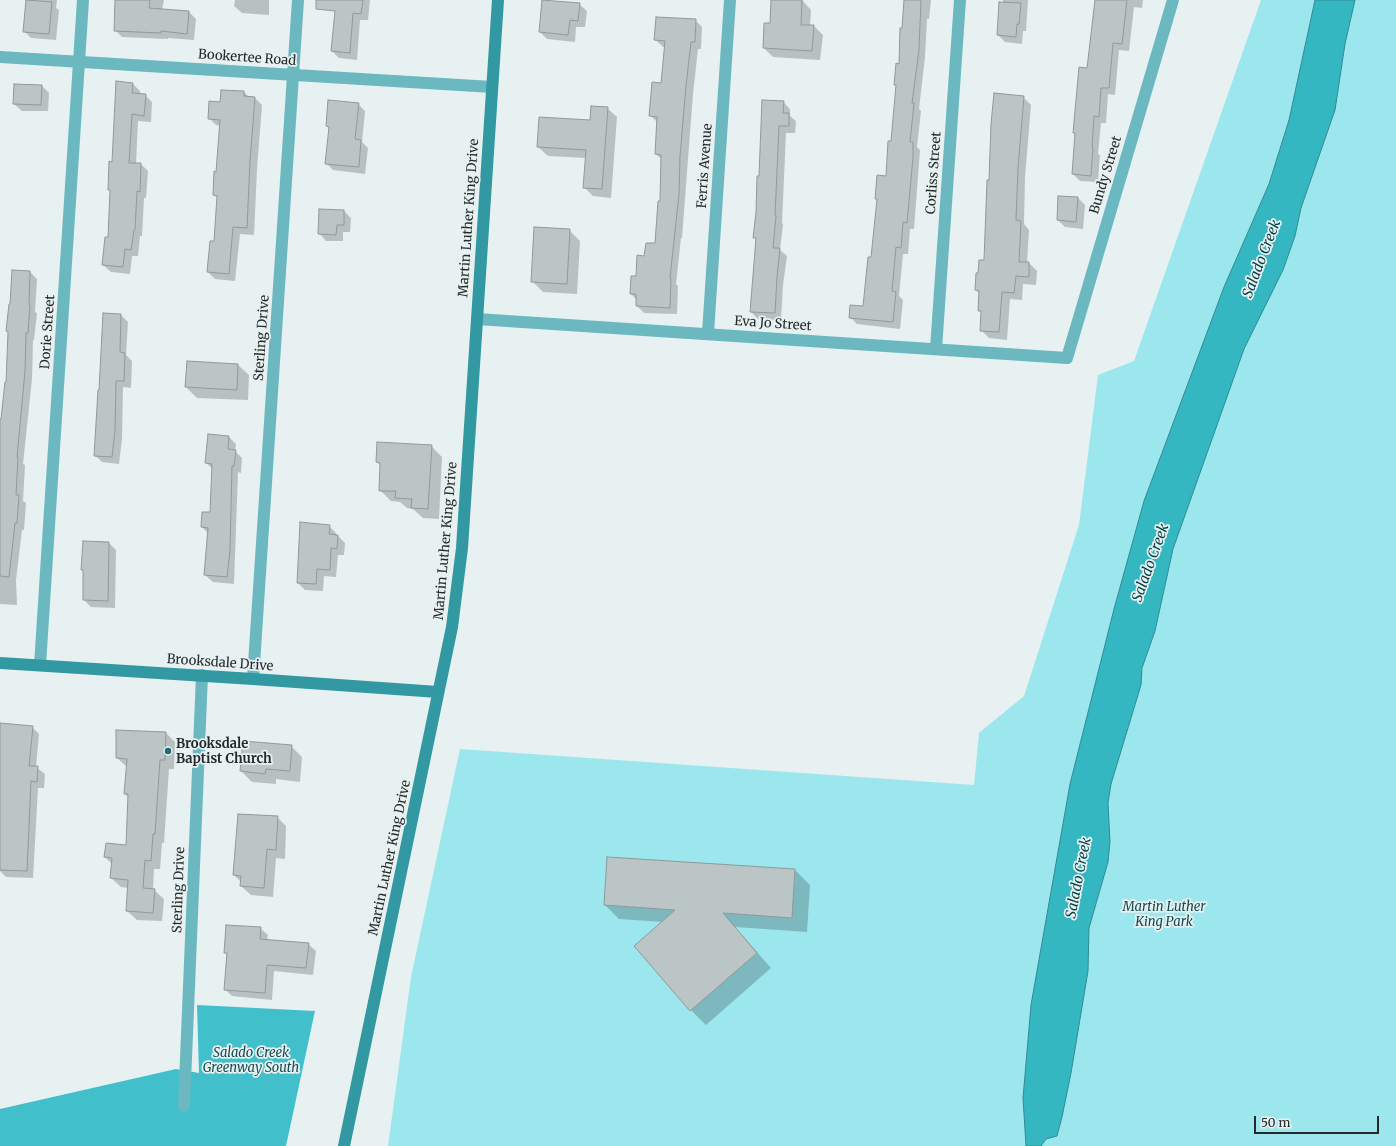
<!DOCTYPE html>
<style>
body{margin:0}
#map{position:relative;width:1396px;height:1146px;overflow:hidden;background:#e7f1f2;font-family:Merriweather,serif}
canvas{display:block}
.scale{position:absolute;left:1254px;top:1116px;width:125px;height:18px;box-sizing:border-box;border:2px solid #252929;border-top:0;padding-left:5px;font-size:12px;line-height:14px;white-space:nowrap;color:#252929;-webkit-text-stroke:3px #e7f1f2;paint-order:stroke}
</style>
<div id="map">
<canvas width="1396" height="1146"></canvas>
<div class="scale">50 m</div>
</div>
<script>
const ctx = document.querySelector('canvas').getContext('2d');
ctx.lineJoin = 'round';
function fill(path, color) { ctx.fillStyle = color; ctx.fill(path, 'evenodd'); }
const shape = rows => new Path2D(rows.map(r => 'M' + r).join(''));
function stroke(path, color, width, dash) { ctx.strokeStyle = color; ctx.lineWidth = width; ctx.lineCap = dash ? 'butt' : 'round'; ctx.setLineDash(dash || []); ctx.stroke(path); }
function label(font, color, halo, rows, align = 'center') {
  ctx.font = font + ' Merriweather,serif'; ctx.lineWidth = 3.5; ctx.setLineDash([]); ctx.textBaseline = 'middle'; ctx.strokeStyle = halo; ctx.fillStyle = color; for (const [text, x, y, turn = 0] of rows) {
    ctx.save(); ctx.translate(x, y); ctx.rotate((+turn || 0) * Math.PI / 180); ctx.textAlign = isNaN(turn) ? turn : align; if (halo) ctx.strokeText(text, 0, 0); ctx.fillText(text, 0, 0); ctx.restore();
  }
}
const green = shape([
 [1261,0,1396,0,1396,1146,388,1146,411,977,460,749,974,785,979,733,1024,696,1079,525,1098,375,1134,361]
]);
const forest = shape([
 [197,1005,315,1011,286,1146,0,1146,0,1109,176,1069,199,1073]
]);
const water = shape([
 [1315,0,1355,0,1345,44,1335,110,1301,208,1295,236,1283,270,1244,349,1173,549,1155,631,1142,668,1141,685,1111,784,1108,803,1110,842,1108,862,1089,928,1088,971,1071,1073,1062,1117,1057,1136,1046,1139,1041,1146,1026,1146,1023,1098,1031,1005,1070,784,1114,609,1144,501,1224,287,1269,184,1289,120,1315,0]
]);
const shadow = shape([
 [29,0,57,0,56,8,59,10,56,40,31,38,24,31],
 [118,0,164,0,162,10,189,12,196,19,194,40,168,38,168,39,122,37,115,30],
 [235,0,269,0,269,15,242,13,234,6],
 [337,0,370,0,368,20,360,20,357,60,339,58,332,51],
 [773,0,802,0,811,10,810,26,814,26,823,35,820,60,773,57,764,48,771,24],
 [905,0,931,0,929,19,927,19,925,57,919,109,921,111,917,147,920,150,914,229,910,229,908,254,903,254,899,296,903,300,900,329,857,324,850,317,864,308,872,258,878,200,876,199,887,177,897,87,895,84,899,65],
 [1003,0,1028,0,1026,31,1023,31,1022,44,1005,42,998,35,1000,3,1003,3],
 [1111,0,1143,0,1142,8,1134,7,1129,51,1119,50,1115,95,1108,94,1106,123,1101,123,1098,154,1100,155,1098,182,1080,181,1073,174,1076,134,1074,132,1088,69],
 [579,4,587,11,585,27,576,27,575,42,547,39,540,32],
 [695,20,702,27,701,49,698,49,693,94,682,238,681,238,676,284,678,286,677,314,644,313,637,306,637,300,631,294,645,257,656,244,661,202,662,160,656,154,658,123,651,116,662,84,666,47,663,47,656,40],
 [117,82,133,84,140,91,140,95,145,95,152,102,151,122,138,121,136,164,141,164,148,171,146,198,144,198,142,236,140,236,138,256,132,256,130,274,111,272,103,265,109,238,111,192,109,189,113,163],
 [42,86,49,93,48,111,22,111,14,104],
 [244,92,249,97,255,98,262,105,257,169,254,235,240,234,235,281,215,279,208,272,215,242,218,198,214,195,221,126,216,125,209,118,221,103],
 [1023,97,1031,105,1025,177,1024,224,1029,230,1027,263,1029,263,1037,271,1036,285,1023,284,1022,300,1010,299,1007,340,989,338,981,330,982,313,979,310,980,294,976,290,979,274,985,261,990,181],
 [783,102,790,109,790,116,796,121,795,133,786,133,782,223,783,224,780,250,787,256,783,285,781,320,758,319,751,312,757,240,754,237,760,178],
 [358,104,365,111,362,142,368,148,365,174,333,170,326,163,329,129,327,126],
 [607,108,617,117,611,198,593,196,584,187,586,158,548,156,538,147,591,121],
 [1078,198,1085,205,1083,229,1065,227,1058,220],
 [344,211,351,218,350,232,343,232,343,241,326,241,319,233],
 [569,230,580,241,577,294,543,292,532,281],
 [30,272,37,279,35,312,37,313,34,340,33,340,32,379,23,464,25,465,23,501,26,503,24,530,22,530,16,580,17,605,0,604,0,420,2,420,7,383,11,305],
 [104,314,121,315,128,322,126,355,132,361,131,388,123,387,122,439,119,464,102,462,95,455,100,391],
 [238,365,249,375,248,400,197,398,186,387],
 [229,437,236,444,235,451,242,458,241,473,238,472,234,584,213,582,205,575,209,534,202,527,211,513,213,469,206,463],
 [431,446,442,457,439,519,423,518,413,509,407,508,400,502,391,501,380,490,381,466,377,462],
 [329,526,336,533,336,536,338,536,345,543,344,555,338,555,336,577,324,576,323,591,305,590,298,583],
 [109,543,116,550,115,608,91,607,84,600,84,572,82,569],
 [32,727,39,734,36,767,45,774,44,788,38,788,33,878,6,877,0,871,0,735],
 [166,733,175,742,174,769,169,769,164,843,162,843,160,869,154,869,153,890,154,890,164,899,162,921,137,920,127,911,129,888,121,887,111,878,112,864,105,857,127,846,129,798,125,794,127,767,117,758],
 [291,746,302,757,300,782,276,779,276,784,252,782,241,771],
 [277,817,286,826,285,859,276,858,273,897,251,895,241,886,241,882,234,875],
 [608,858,795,870,810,885,807,932,735,927,771,968,706,1025,691,1010,635,946,663,922,619,919,605,905],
 [260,928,268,935,267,940,308,944,316,951,313,975,274,971,272,1000,232,996,225,989,228,955,225,953]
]);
const building = shape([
 [26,0,52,2,49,34,23,32,26,0],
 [115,0,150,0,149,8,189,11,187,34,161,31,161,33,114,31,115,0],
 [316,0,363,0,361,14,353,13,350,53,331,51,335,11,316,9,316,0],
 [542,0,580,3,578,21,570,20,568,35,539,32,542,0],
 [771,0,802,0,801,25,814,25,812,51,763,48,764,23,770,23,771,0],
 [904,0,921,0,919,50,912,103,914,103,910,142,913,142,913,157,907,223,903,222,901,248,896,247,892,291,896,292,893,322,849,318,850,305,863,306,868,257,871,257,877,199,875,199,877,175,886,176,888,141,891,141,896,85,894,85,896,63,899,64,900,28,902,28,904,0],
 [1095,0,1127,0,1122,44,1113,43,1109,88,1101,88,1099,117,1094,116,1092,147,1093,147,1091,176,1072,174,1075,133,1073,133,1079,67,1087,68,1095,0],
 [999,2,1021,3,1019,24,1017,24,1016,37,997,35,999,2],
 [656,17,696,19,695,42,691,42,686,86,680,156,679,194,670,278,671,278,670,308,636,306,636,294,630,294,631,276,636,276,637,255,644,256,646,243,655,243,658,201,660,201,661,155,655,154,657,117,649,116,652,82,661,83,665,41,654,40,656,17],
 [116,81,133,83,132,93,146,94,144,116,132,114,129,163,141,163,140,192,137,191,135,230,134,230,131,250,125,249,123,267,102,265,105,237,108,237,110,190,108,190,109,161,112,162,116,81],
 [14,84,42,85,41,105,13,104,14,84],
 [221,90,244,91,244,96,255,97,250,161,247,228,233,227,229,274,207,272,210,241,214,241,217,196,213,195,214,171,216,172,220,120,208,119,209,101,220,102,221,90],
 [994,93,1024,96,1018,168,1016,220,1021,221,1019,262,1029,262,1029,277,1016,276,1014,293,1002,292,999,332,980,331,981,311,978,311,979,291,975,290,976,273,978,273,979,260,984,260,987,180,989,180,991,124,994,93],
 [328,100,359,103,355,139,361,140,359,167,325,164,329,127,326,126,328,100],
 [762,100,784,101,783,113,789,113,789,126,779,126,775,216,776,216,773,248,780,248,777,277,775,313,750,312,756,238,753,238,756,212,757,176,759,176,762,100],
 [591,106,608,107,602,189,583,188,586,150,537,147,539,117,590,120,591,106],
 [1058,196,1078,197,1076,222,1057,220,1058,196],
 [319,209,344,210,344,225,337,225,336,235,318,234,319,209],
 [534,227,570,229,567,284,531,282,534,227],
 [12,270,30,271,29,305,30,305,28,333,26,333,25,371,17,457,18,457,16,495,19,495,17,523,15,523,9,577,0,576,0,419,1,419,5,382,6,382,8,332,6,331,9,304,10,304,12,270],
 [103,313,121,314,120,352,125,353,124,381,116,381,115,431,112,457,94,456,98,390,99,390,103,313],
 [187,361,238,364,237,390,185,387,187,361],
 [208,434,229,436,228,449,236,450,234,466,232,466,230,550,227,577,204,575,208,528,201,527,202,512,210,512,212,464,205,463,208,434],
 [377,442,432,445,428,509,411,508,412,499,395,498,396,491,379,491,380,463,376,462,377,442],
 [300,522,330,525,329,534,338,535,337,549,331,548,330,570,317,569,316,584,297,583,300,522],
 [83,541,109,542,108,601,83,600,83,570,81,570,83,541],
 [0,723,33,726,29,766,38,766,37,782,31,781,27,871,0,870,0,723],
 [116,730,166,732,165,760,160,760,155,834,153,834,151,861,145,860,143,888,155,889,153,913,126,911,128,880,110,878,112,858,104,857,106,843,126,845,128,794,124,794,127,759,116,758,116,730],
 [243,741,292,745,290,771,266,769,265,774,240,771,243,741],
 [238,814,278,816,276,850,267,849,264,888,240,886,241,876,233,875,238,814],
 [607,857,795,869,792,918,723,913,757,953,690,1011,634,946,675,910,604,905,607,857],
 [226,925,261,927,260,939,309,943,306,968,267,965,265,993,224,990,227,953,224,953,226,925]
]);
const street = shape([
 [0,57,492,87],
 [477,319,1067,358,1173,0],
 [708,333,730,0],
 [936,349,960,0],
 [40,665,83,0],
 [253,679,298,0],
 [184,1106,202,675]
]);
const secondary = shape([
 [0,663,253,679,438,692],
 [344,1146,452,627,462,548,498,0]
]);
const markers = [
 [168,751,4,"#206b72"]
];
const streetNames = [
 ["Bookertee Road",247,58,4],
 ["Ferris Avenue",705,166,-86],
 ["Corliss Street",934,173,-86],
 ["Bundy Street",1106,175,-73],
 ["Martin Luther King Drive",469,218,-86],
 ["Eva Jo Street",773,324,4],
 ["Dorie Street",48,332,-86],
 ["Sterling Drive",262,338,-86],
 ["Martin Luther King Drive",446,541,-85],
 ["Brooksdale Drive",220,663,4],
 ["Martin Luther King Drive",390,858,-78],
 ["Sterling Drive",179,890,-88]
];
const poiNames = [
 ["Brooksdale",176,744],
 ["Baptist Church",176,759]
];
const parkNames = [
 ["Martin Luther",1164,907],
 ["King Park",1164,922],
 ["Salado Creek",251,1053],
 ["Greenway South",251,1068]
];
const waterNames = [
 ["Salado Creek",1262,259,-69],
 ["Salado Creek",1151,563,-70],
 ["Salado Creek",1079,878,-79]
];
fill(green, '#9ce7ee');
fill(forest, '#41c0cb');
fill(water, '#35b7c2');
stroke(water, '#308c94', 1);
fill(shadow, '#0003');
fill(building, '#bbc5c6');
stroke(building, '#90999a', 1);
stroke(street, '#6cb8c0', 12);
stroke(secondary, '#3298a1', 12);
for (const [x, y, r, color] of markers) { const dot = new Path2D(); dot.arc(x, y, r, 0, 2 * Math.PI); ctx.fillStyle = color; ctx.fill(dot); stroke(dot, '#e7f1f2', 1.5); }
label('13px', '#252929', '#e7f1f2', streetNames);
label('bold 13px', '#252929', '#e7f1f2', poiNames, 'left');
label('italic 13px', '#144b4f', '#e7f1f2', parkNames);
label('italic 14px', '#054146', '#e7f1f2', waterNames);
</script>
